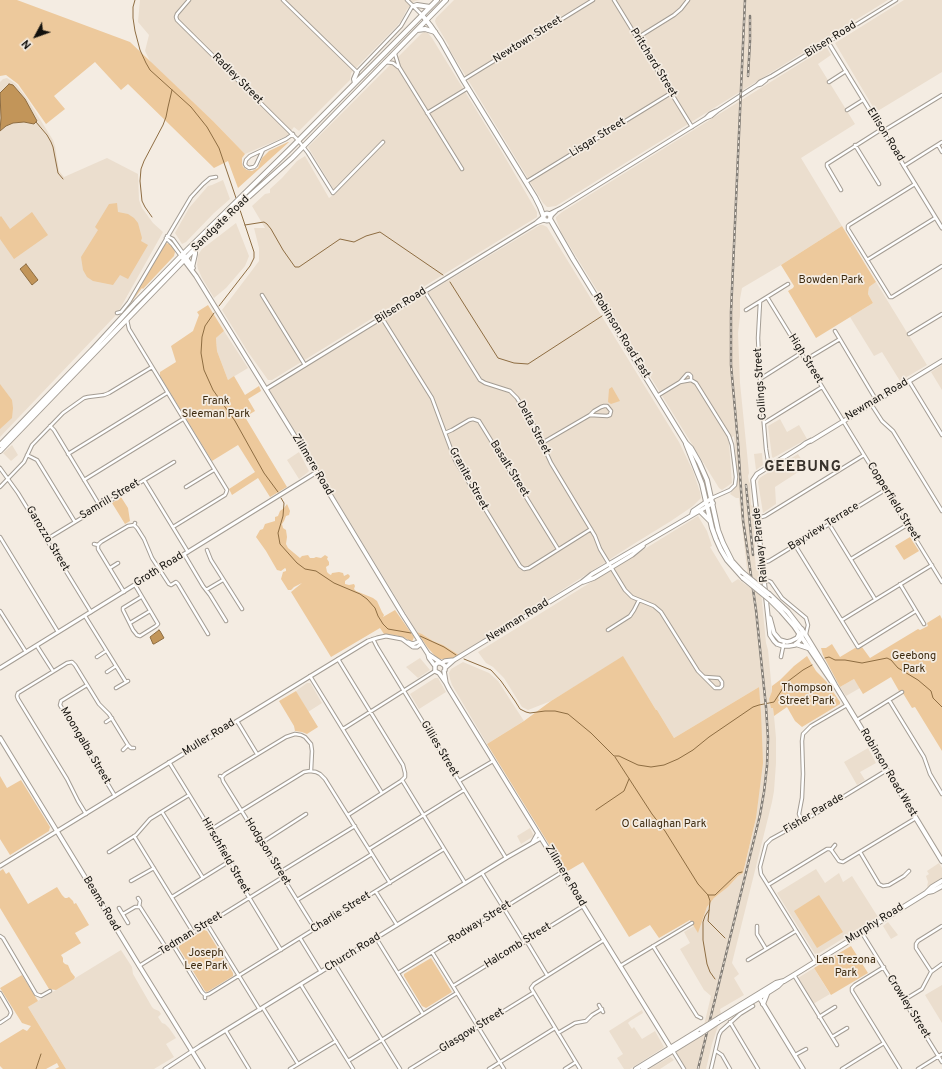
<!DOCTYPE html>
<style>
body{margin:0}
#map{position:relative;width:942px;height:1069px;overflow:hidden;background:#f4ece2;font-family:Overpass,sans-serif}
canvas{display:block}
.north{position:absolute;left:16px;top:16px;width:40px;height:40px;-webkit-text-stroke:3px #f4ece2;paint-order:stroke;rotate:229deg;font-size:11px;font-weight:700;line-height:16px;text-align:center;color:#13110d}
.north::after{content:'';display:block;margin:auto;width:14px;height:18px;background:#13110d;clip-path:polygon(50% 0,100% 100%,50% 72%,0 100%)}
</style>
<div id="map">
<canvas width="942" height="1069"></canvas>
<div class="north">N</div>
</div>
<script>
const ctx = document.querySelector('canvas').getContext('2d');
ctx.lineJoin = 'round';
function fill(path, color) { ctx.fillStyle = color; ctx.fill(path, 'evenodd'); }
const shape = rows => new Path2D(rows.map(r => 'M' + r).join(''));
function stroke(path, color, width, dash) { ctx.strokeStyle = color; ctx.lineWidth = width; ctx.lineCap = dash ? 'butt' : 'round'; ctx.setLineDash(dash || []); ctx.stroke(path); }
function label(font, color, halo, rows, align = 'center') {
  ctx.font = font + ' Overpass,sans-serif'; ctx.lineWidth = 3.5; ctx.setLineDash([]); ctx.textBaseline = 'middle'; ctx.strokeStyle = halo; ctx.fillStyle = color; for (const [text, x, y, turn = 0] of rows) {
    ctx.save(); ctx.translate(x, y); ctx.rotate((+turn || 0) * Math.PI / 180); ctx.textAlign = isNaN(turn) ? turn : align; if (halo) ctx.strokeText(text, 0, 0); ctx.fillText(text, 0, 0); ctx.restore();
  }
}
const built = shape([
 [140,0,420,0,415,1,407,9,401,21,397,26,351,73,350,80,299,131,294,127,287,136,245,154,213,121,151,63,145,51,149,35,138,22],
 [454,0,888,0,556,206,549,207,547,207,543,203,448,47,449,46,436,24,435,21,436,18],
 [904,0,942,0,942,72,876,112,835,43],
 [424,32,428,33,432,38,499,147,537,212,537,217,272,380,268,380,248,352,222,310,250,273,259,261,259,248,254,228,265,228,252,206,265,194,270,193,270,189,282,178,297,161,305,156,329,198,336,193,308,147,421,34],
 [825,48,827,48,831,55,818,64,855,124,801,158,842,226,781,265,742,288,740,299,740,316,738,333,740,383,749,473,748,476,749,482,750,483,751,505,753,506,755,529,754,533,755,547,754,548,756,568,757,570,759,571,766,643,768,650,772,691,769,699,773,708,774,716,776,738,776,763,774,791,772,802,732,963,739,974,734,978,744,995,720,1009,721,1015,704,1025,711,996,704,990,680,949,690,943,684,932,694,926,698,932,707,907,714,898,728,887,738,876,743,873,756,818,759,687,674,738,657,710,656,710,623,657,551,701,528,710,522,707,504,678,493,667,486,663,478,652,698,516,707,531,712,546,710,547,732,583,738,579,749,587,739,498,736,498,730,494,735,487,738,480,734,436,728,440,729,443,732,483,722,490,719,488,561,232,556,219,556,217,562,212],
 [7,78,16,84,26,97,53,140,55,146,59,171,64,177,107,158,138,174,139,200,142,208,153,223,163,232,117,314,0,437,0,82,3,79],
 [223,180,230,199,214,213,186,242,182,244,175,233,189,208,208,186,212,185],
 [236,223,249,256,245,266,226,288,214,298,202,278,198,269,197,265,198,255,202,249],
 [540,225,543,225,547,227,679,442,693,471,700,492,701,498,693,506,671,521,632,545,460,656,443,645,433,641,422,634,417,632,269,389],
 [876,282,927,365,900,381,882,352,874,356,850,317,873,303,868,294,869,287],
 [224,331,248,368,228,380,217,351,216,338],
 [942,365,942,390,931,372],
 [780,419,787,432,799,425,807,439,773,458,772,457,768,426],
 [12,445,18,455,11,461,3,453],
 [299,452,309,471,307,473,299,479,287,460],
 [762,453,763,465,756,470,754,454],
 [798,454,806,467,775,487,776,504,763,513,758,482,759,479,761,477],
 [420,658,430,670,418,678,406,667],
 [463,662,489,673,498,681,524,721,487,744,452,685,450,679,449,673,451,669],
 [435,678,438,678,446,692,419,709,410,694],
 [854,679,860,688,846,696,840,687],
 [307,683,310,683,311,684,322,703,308,712,296,691],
 [868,748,876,763,860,772,865,780,857,785,844,762],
 [530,828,534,836,521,844,517,836],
 [939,863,942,868,942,878,927,887,928,882,926,876,929,874,927,871],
 [816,869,825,883,839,873,843,882,852,876,878,917,818,954,815,954,777,893],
 [888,922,898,935,891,939,883,926],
 [121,950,132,967,133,974,152,1007,154,1009,159,1011,161,1014,158,1017,162,1023,165,1024,169,1028,176,1038,166,1044,174,1057,154,1069,66,1069,28,1007],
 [814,968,830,994,813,1004,798,978],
 [942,985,942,1023,925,995],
 [642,1010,643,1013,630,1021,628,1023,632,1029,634,1027,642,1039,655,1031,664,1047,663,1048,630,1069,624,1069,617,1058,623,1054,609,1031],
 [718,1025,718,1026,712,1044,706,1069,686,1069,677,1054,677,1051],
 [670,1057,672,1058,674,1060,660,1069,649,1069]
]);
const green = shape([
 [0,0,17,0,130,42,213,121,245,154,242,158,242,163,243,167,247,170,252,171,258,168,262,158,269,151,288,142,289,142,238,188,228,161,214,168,128,84,121,90,95,62,54,96,65,109,46,124,18,84,6,75,0,76],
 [117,203,118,212,128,214,134,218,138,223,142,238,141,241,148,245,128,279,120,275,113,285,93,281,87,277,83,270,81,257,98,230,95,227,109,204],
 [32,212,48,235,14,259,0,239,0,217,1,216,10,229],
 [842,226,876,282,869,287,868,294,873,303,816,338,788,291,793,288,794,286,781,265],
 [166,243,170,244,172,245,175,252,174,256,143,289,142,288,130,304,129,303],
 [208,305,224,331,216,338,217,351,228,380,234,376,245,395,259,386,261,391,248,399,255,411,245,417,287,487,270,497,258,478,232,495,229,489,255,472,238,445,212,461,160,376,160,372,176,362,171,346,193,331,199,315,197,312],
 [0,384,12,400,13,408,12,418,0,429],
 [612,387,620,401,611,404,608,402,609,389],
 [121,497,128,508,130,521,125,524,112,503],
 [287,504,290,511,289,515,286,516,284,521,282,524,283,528,286,530,287,537,286,544,288,548,300,558,302,556,308,555,310,558,314,558,316,557,321,558,325,555,328,557,327,559,329,562,329,565,326,567,327,572,329,574,331,575,332,573,339,572,343,573,344,576,348,574,350,576,349,578,345,581,345,584,349,585,354,584,355,586,354,589,356,591,373,598,377,601,382,612,384,615,383,617,395,610,414,637,412,642,405,638,395,635,384,634,380,628,331,657,291,592,302,583,294,587,291,590,288,590,281,579,283,572,286,571,286,569,285,568,281,571,277,570,266,551,256,537,260,530,263,529,265,524,275,521,275,517,278,516,280,511,284,508],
 [910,537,919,551,904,560,895,546],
 [940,615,942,619,942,751,915,707,912,708,901,690,899,691,891,677,863,694,854,679,840,687,823,655,821,648,826,648,832,644,840,657,855,648,859,649,862,647,870,658,918,629,920,630,928,626,927,623],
 [417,632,422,634,433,641,443,645,459,655,453,658,446,659,440,659,437,658,428,648],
 [623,656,656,710,657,710,674,738,759,687,761,713,763,763,756,818,743,873,738,876,728,887,714,898,707,907,698,933,690,920,659,938,650,925,629,937,583,862,566,872,487,744,524,721,551,701],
 [807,656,816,671,826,681,840,702,840,704,802,727,795,721,787,707,774,716,773,708,771,708,769,699,772,691,772,686,780,680,794,666],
 [296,691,318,727,307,734,302,732,295,731,294,726,279,701],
 [0,776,7,788,21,780,50,827,49,831,10,855,0,839],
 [3,869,6,874,9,872,28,904,57,887,62,895,65,898,67,898,69,897,73,901,74,904,76,903,89,925,75,933,81,943,61,955,63,958,63,962,65,964,68,965,71,972,75,977,74,979,56,990,49,989,0,908,0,871],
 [819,895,843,932,817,948,794,911],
 [204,930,207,931,233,973,233,976,207,992,205,991,179,948,179,946],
 [851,946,868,973,831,995,814,968],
 [431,958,452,992,426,1008,422,1006,404,976,404,974],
 [22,975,38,1001,28,1007,66,1069,55,1069,59,1067,57,1063,46,1069,3,1069,0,1066,0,1043,23,1029,27,1031,31,1026,22,1023,0,988]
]);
const water = shape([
 [9,84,13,85,25,99,37,121,34,124,24,122,13,123,6,126,0,131,1,118,0,93,9,84],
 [26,264,38,280,32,285,20,269,26,264],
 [159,630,160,631,164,638,154,644,153,644,150,637,159,630]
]);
const stream = shape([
 [135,0,133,7,133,18,135,31,140,50,146,63,150,70,191,107,207,127,219,148,236,198],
 [36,122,47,135,51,142,53,147,58,173,63,179],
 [152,217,145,207,142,201,140,181,141,169,144,161,163,125,166,117,168,107,172,90],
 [245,225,264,222,267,224,271,229,283,250,295,267,299,267,340,239,354,242,366,236,380,232,443,275],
 [450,282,498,358,514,363,528,364,602,316],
 [219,306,250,266,254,258,254,252,239,207],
 [214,313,205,326,202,337,201,353,204,370,213,390,235,421,264,473,278,492],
 [281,498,284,503,283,516,278,533,280,544,297,563,305,569,316,571,334,583,360,594,367,599,375,608,378,616,383,624,388,629,411,633],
 [420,636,444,647,456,655],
 [825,658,829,657,835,660,845,660,862,663,887,658,891,660,898,668,918,680,931,691,933,698,942,707],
 [464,659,491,670,501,681,515,701,520,709,526,712,530,713,545,711,555,711,568,714,591,733,614,756,619,756,638,765,651,767,664,765,678,759,693,750,709,737,753,707,759,705,774,702,787,682,803,670,812,665],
 [615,757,652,814,665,831,698,884,708,895,710,901,708,921,725,938],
 [596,810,624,791,629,779],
 [708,895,715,895,738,873,742,872],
 [709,910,705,916,703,922,703,940,707,964,710,972,715,979],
 [36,1069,41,1054]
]);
const minor = shape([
 [189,0,177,14,176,17,177,20,298,140,308,153,333,193,383,142],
 [283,0,357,72,401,26,413,5],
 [407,0,422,15],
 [614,0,692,127],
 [637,38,674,15,681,9,688,0],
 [828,42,896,0],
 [395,54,399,67,462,169],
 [385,62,393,63,398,67],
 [463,80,593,0],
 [829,82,846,71],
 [847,110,863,100],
 [427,113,468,88],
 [883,131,942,95],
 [855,145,879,184],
 [938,145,942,152],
 [263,150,256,165,254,167,249,168,246,166,245,164,246,160,250,156,286,139,293,134],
 [904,166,942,142],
 [526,182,671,93],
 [915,184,849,225,848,226,848,229,890,297,892,297,942,266],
 [841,190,827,166,827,164,882,129],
 [167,236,173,239,183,253],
 [166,238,172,244,181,256],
 [867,260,935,218],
 [425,292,480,380,485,383,510,391,517,398,534,426,551,463,595,536,600,549,625,590,632,597,654,606,661,612,698,671,715,688,720,688,722,686,722,682,719,678,705,677],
 [262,295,305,365],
 [767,297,942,582],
 [760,302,758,338,760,379,766,449,768,461,771,466],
 [746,310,788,284],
 [117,313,121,312,129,302,191,197,203,184,210,178,216,177],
 [382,318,432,398,455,460,520,566,524,569,529,568,591,529],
 [127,320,129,329,227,490,226,493,225,495,173,527],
 [835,331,875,398,876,401],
 [909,334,942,314],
 [805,360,840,339],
 [760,379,801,353],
 [909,381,942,435],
 [680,382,691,380,696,383,729,436,732,445,736,477,735,485,730,490,712,498],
 [657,396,680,382,687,374,689,374,691,376,691,380],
 [871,404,882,421,893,431,942,511],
 [764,423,822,387],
 [50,426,54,430,100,506],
 [445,433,452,430,469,420,473,419,479,421,558,549],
 [542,443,590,415,594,411,601,407,604,406,607,406,611,411,610,415,607,416,590,415],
 [68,454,167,393],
 [27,455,37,460,75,522],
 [0,468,18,493,91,612],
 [84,480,183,419],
 [144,480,188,552],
 [0,487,24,462,32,445,63,413,84,398,88,397,104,395,109,393,152,367],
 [186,487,214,470],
 [758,518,765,516,864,455],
 [135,523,134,525,137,528,144,539,152,558,169,584,171,585,176,582,178,584,208,634],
 [829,524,875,599],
 [0,537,58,632],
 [47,539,174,462],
 [94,544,98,545,101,542,128,526,134,525],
 [98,545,98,549,124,592],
 [795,545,858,647,916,611],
 [207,550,211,560,242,609],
 [184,554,203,586,210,595,226,621],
 [851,559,907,525],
 [762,563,769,561,885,490],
 [110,568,118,563],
 [765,581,769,581,771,582,782,598,806,618,808,625,806,634],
 [900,584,924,624],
 [135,585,158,624,156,626,140,636,137,635,133,630,123,610,123,608,141,597],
 [206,590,223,580],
 [0,611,26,652],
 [85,616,126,682],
 [842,620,932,565],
 [130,623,150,611],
 [608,630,630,616,634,610,639,600],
 [373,639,377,647,506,858],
 [37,646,53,671],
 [97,657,106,651],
 [781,657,784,642],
 [338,659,403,765,405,773,405,777,401,781,348,815],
 [107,672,116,666],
 [310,676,382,793],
 [87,685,61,701,60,705,115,796],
 [116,688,128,681],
 [889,700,924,757,930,774,942,794],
 [857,720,902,692],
 [237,721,257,754],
 [106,722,112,718],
 [343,729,435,671],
 [123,750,128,745],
 [169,762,238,874,247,894,281,950],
 [220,776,222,777,223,781,315,929],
 [222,777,225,774,286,737,295,734,301,735,305,737,311,744,312,751,311,771],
 [402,780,465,883],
 [459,781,493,761],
 [162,812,203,878],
 [86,814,78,801,67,779,18,699,17,696,18,693,67,663,72,662,75,665,99,704,109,714,128,745,131,748,134,748],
 [802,822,799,814,802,798,803,774,802,741,803,734,811,726,847,705],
 [210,830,304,772,310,771,316,772,320,774,325,779,390,883],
 [134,836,193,932],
 [261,843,306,814],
 [369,849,464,790],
 [831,850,835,845],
 [109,852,136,835,150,819,189,795],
 [860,852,879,884,883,886,889,885,904,876,909,871],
 [280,872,355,826],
 [482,873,524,941,527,942,547,975],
 [131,881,154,868],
 [768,885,827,849,830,849,832,851,839,861,843,862,916,818],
 [376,892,397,925],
 [172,897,230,861],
 [138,898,140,901,139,907],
 [297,900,372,854],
 [119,908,128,923],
 [123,914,135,907,140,907,167,949],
 [207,924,260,1010],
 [757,926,757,934,766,949],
 [862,933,942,1062],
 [0,936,3,938,36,994,41,996,50,991],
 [300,938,321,972],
 [376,938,423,1014],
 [173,945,202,992,205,995],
 [653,946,697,1016,701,1018],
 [432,952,504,1069],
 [748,960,796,931],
 [815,961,761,874,760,867,766,844,771,839,802,822,887,770],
 [335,964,400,1069],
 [139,966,283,877],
 [620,966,692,923],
 [884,967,855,985,852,988,852,991,900,1069],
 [931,971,916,948,916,944,918,941,942,926],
 [398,973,562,872],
 [794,975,837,1045],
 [301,985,353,1069],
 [453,986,583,906],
 [0,993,10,1010,11,1013,9,1017,0,1023],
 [205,998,205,995,209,994,444,849],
 [904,1000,922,989,931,972,942,964],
 [599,1005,603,1012],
 [263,1008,298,1064],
 [819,1017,835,1007],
 [730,1022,758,1069],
 [226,1031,249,1069],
 [558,1033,575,1023,586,1021,592,1015,602,1009],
 [832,1037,847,1028],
 [673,1051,684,1069],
 [716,1051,722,1055,730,1069],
 [795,1055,806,1049],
 [348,1061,457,993],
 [290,1069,336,1041],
 [410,1069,533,993],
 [489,1069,555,1028],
 [565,1069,576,1062],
 [580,1069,531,988,534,984,604,940],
 [711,1069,719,1035,721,1031,740,1014,753,1006],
 [842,1069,884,1043],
 [918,1069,942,1054]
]);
const tertiary = shape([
 [757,85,760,82,772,76,828,42,942,228],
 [706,118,710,114,716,111],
 [549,214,561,208,706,118,711,116,717,111,746,92,757,85,761,84,766,80],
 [550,217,556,211],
 [536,223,543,217],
 [266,389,536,223,544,220],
 [408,642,413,644,420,641],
 [0,668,317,472],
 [0,866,368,641,377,638,386,636,402,639,413,647,417,647,421,644],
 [165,1069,200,1046,506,858,541,838]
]);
const secondary = shape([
 [181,256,196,276,291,430,403,615,428,654,429,658,435,666,435,671,439,673,446,683],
 [185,256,193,268],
 [811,441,942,361],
 [692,514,693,511,712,498],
 [583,582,594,578,604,572,632,555,643,546],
 [770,618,774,633,780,640,787,642,791,641,797,638,799,634],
 [802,629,802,636,800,640,795,645,789,646,783,646,777,644,774,641,770,635,753,480,757,474,802,446,806,443,812,440],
 [428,654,440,662],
 [442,663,445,661,454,660],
 [435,666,437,663,441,663,445,666,445,670],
 [445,668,454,660,582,582,592,574,713,503],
 [444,671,446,683,449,689,672,1050],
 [0,738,135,959,203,1069],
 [533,842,538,833],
 [759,997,803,1069]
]);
const primary = shape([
 [422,15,430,25,441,41,463,80,535,197,540,207,543,215],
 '543.5 217a3.5 3.5 0 1 1 7 0a3.5 3.5 0 1 1-7 0Z',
 [550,219,573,259,686,443,691,448,699,462,707,480,718,530,723,543,732,561,742,572],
 [686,444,702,484,712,528,716,539,721,550,727,560,743,578],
 [700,511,710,521],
 [769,594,788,612,805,634,824,665,835,685,942,861],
 [770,600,781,611,794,626,832,682],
 [796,644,808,648],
 [928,892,933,891,942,886],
 [763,1004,767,994],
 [719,1018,776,983,784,981,794,975,926,893,932,887,942,881],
 [718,1022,767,993,778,986,782,982],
 [636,1069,701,1029],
 [643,1069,700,1034]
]);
const trunk = shape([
 [414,6,417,5,430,7],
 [417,30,425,29,435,32],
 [355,83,354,79,357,72],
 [192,267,195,254,195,249],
 [0,445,92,350,136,302,181,256,293,146,437,0],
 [0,451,213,230,234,210,292,158,446,0]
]);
const rail = shape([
 [748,76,750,41,750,16],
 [746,485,753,555],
 [698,1069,760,815,764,792,767,766,768,738,766,707,756,610,743,520,738,443,731,365,731,312,745,0]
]);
const primaryBridge = shape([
 [742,572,769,594],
 [743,578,770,600],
 [701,1029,719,1018],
 [700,1034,718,1022]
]);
const streetNames = [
 ["Newtown Street",528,40,-32],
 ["Bilsen Road",831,40,-32],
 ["Pritchard Street",653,63,58],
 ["Radley Street",237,79,45],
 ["Ellison Road",885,135,58],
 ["Lisgar Street",598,138,-32],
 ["Sandgate Road",221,224,-44],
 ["Bilsen Road",401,306,-32],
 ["Robinson Road East",621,336,58],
 ["High Street",805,359,58],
 ["Collings Street",761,384,-94],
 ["Newman Road",877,400,-31],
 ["Delta Street",533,428,62],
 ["Zillmere Road",312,465,59],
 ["Basalt Street",509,469,58],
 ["Granite Street",468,479,61],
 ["Samrill Street",110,500,-31],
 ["Copperfield Street",893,502,58],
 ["Bayview Terrace",824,527,-32],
 ["Garozzo Street",47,539,59],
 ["Railway Parade",761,545,-96],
 ["Groth Road",159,570,-32],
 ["Newman Road",518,621,-32],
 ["Muller Road",209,738,-32],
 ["Moongalba Street",85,746,59],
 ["Gillies Street",439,749,59],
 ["Robinson Road West",888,773,59],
 ["Fisher Parade",814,814,-31],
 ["Hodgson Street",267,852,58],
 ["Hirschfield Street",225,856,60],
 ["Zillmere Road",565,876,59],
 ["Beams Road",101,904,59],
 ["Charlie Street",341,913,-32],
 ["Rodway Street",480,923,-32],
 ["Murphy Road",875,924,-32],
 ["Tedman Street",191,934,-32],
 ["Halcomb Street",518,946,-32],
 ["Church Road",353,953,-32],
 ["Crowley Street",908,1007,58],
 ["Glasgow Street",472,1031,-32]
];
const parkNames = [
 ["Bowden Park",831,281],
 ["Frank",216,402],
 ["Sleeman Park",216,415],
 ["Geebong",914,657],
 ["Park",914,670],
 ["Thompson",807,689],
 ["Street Park",807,702],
 ["O Callaghan Park",664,825],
 ["Joseph",206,954],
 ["Lee Park",206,967],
 ["Len Trezona",846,961],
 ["Park",846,974]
];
const districtNames = [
 ["GEEBUNG",803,468]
];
fill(built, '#ebdece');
fill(green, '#edc99c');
fill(water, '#c29559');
stroke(water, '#8e6d42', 1);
stroke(stream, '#8e6d42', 1);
stroke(minor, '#a49d94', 4.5);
stroke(tertiary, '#a49d94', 5);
stroke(secondary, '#a49d94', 5.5);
stroke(primary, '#a49d94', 6);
stroke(trunk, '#a49d94', 6);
stroke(minor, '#fff', 2.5);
stroke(tertiary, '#fff', 3);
stroke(secondary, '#fff', 3.5);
stroke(primary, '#fff', 4);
stroke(trunk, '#fff', 4);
stroke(rail, '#827d76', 2.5);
stroke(rail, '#f4ece2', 1, [3]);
stroke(primaryBridge, '#a49d94', 6, []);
stroke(primaryBridge, '#fff', 4);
label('11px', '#13110d', '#f4ece2', streetNames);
label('11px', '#3d2a0f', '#f4ece2', parkNames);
ctx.letterSpacing = '1px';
label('bold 15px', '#38322b', '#f4ece2', districtNames);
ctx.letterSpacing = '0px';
</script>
